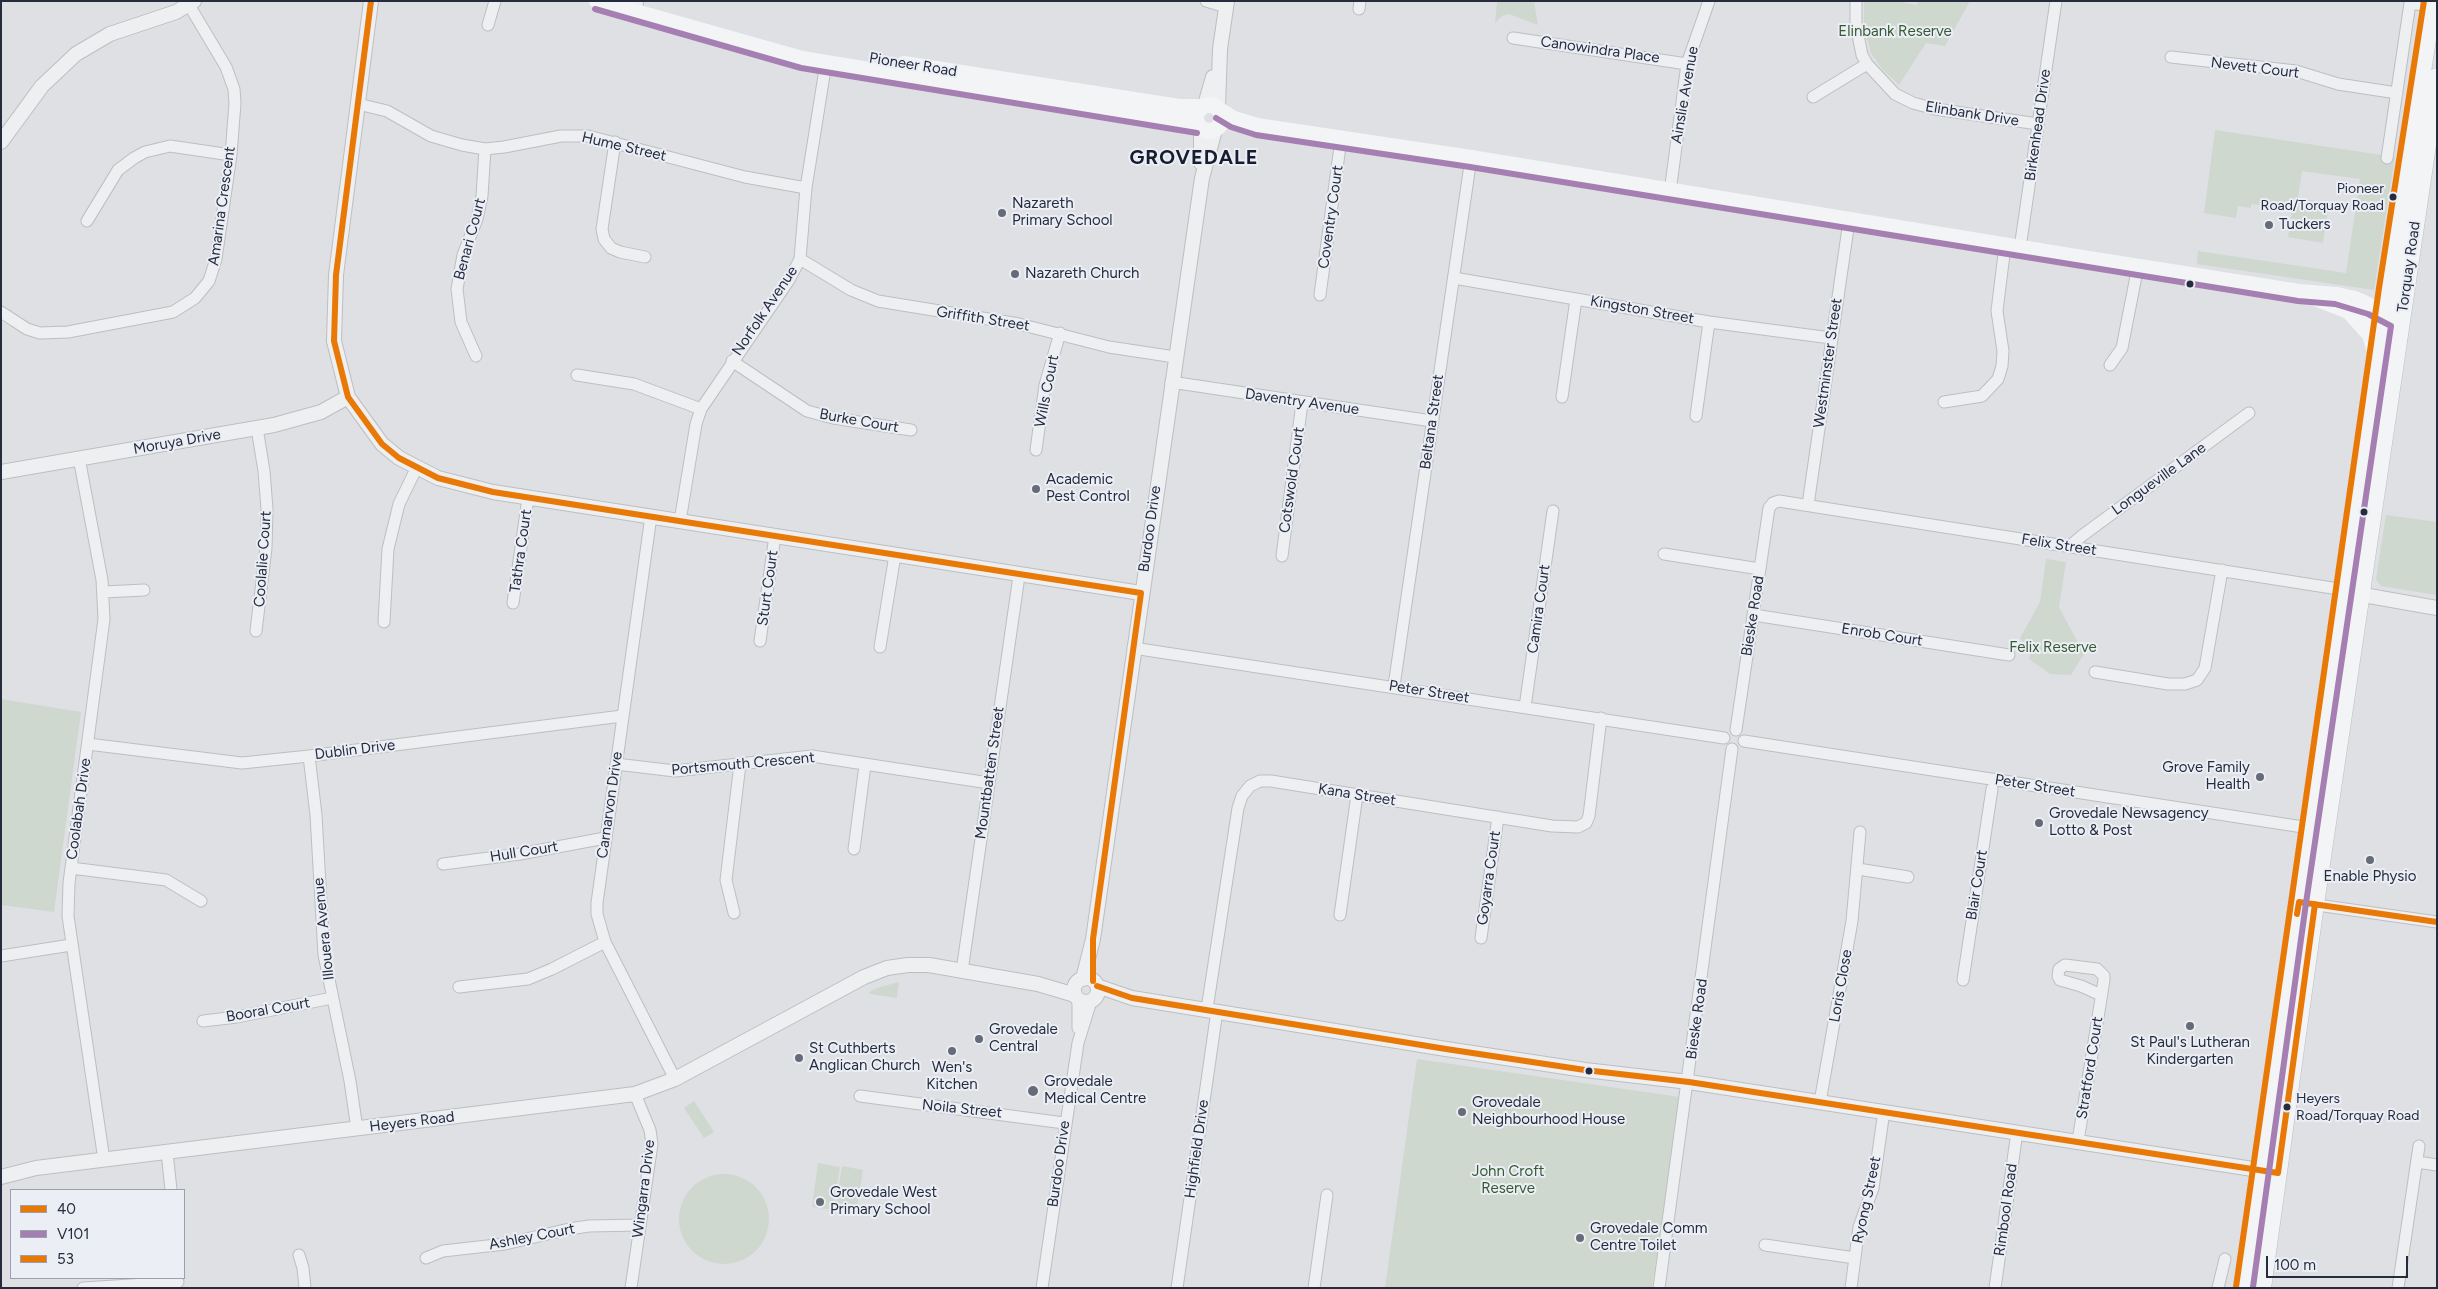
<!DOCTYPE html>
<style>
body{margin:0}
#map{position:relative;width:2438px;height:1289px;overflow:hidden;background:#dfe0e4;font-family:Figtree,sans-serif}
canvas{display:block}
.frame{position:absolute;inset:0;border:2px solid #252c3e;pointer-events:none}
.legend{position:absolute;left:10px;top:1189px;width:175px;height:90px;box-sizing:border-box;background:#ebeef5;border:1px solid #9ca0ac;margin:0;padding:6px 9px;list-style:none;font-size:15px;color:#252c3e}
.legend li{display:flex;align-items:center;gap:10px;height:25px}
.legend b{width:25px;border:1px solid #9ca0ac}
.scale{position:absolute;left:2266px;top:1256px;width:142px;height:22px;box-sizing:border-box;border:2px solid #252c3e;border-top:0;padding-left:6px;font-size:15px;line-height:18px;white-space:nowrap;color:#252c3e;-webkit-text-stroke:4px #ebeef5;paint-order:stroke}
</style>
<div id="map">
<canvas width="2438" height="1289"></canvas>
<div class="frame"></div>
<ul class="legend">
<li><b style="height:6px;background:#e97906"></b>40</li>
<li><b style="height:6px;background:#a57fb2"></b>V101</li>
<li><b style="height:6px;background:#e97906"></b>53</li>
</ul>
<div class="scale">100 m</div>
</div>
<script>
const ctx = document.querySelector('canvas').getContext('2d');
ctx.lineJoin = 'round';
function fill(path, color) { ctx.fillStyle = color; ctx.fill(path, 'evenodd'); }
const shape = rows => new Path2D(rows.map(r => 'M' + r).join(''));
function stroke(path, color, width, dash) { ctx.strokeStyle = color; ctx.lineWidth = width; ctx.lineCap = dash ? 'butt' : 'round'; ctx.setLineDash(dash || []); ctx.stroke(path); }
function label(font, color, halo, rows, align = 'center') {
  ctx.font = font + ' Figtree,sans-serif'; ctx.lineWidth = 4; ctx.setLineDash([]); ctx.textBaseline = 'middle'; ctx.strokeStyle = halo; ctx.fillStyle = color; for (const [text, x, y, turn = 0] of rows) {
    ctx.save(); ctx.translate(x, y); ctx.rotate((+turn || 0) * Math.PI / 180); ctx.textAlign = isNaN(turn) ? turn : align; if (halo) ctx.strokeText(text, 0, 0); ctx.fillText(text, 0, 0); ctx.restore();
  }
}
const green = shape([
 [1497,1,1534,1,1538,25,1509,14,1502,16,1495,23],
 [1864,1,1896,1,1916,5,1919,1,1970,1,1945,46,1926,43,1899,85,1882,69,1871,53,1864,28],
 [2215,130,2395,157,2374,290,2197,264,2198,251,2346,273,2360,179,2302,171,2298,198,2329,203,2323,243,2288,237,2293,204,2272,201,2271,207,2251,204,2251,208,2238,206,2236,218,2204,213],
 [2386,515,2437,522,2437,595,2381,586,2376,579],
 [2046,559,2066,562,2059,607,2084,654,2071,675,2050,674,2029,659,2030,653,2028,647,2020,638,2040,602],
 [1,699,81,712,54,912,1,905],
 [899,982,897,998,870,994,869,992,880,987],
 [1417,1059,1680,1097,1652,1288,1385,1288],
 [694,1101,714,1132,704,1138,684,1108],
 [818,1163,840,1167,833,1210,812,1207],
 [842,1166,863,1170,856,1213,835,1210],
 '679 1219a45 45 0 1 1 90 0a45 45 0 1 1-90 0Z'
]);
const minor = shape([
 [1206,1,1226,7],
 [1856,1,1856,25,1862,55,1867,64,1895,94,1913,103,1935,109,2038,124],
 [1359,9,1360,1],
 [488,25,495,1],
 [1513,38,1687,64],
 [2171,57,2296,71,2338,84,2397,93],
 [1813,97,1867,64],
 [358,104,387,111,431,136,462,145,485,149,504,147,561,136,588,136,745,177,806,188],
 [615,142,602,229,604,239,611,248,620,252,645,257],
 [2387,158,2410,3,2437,7],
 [1670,192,1687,64,1709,1],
 [87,221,118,170,134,158,145,152,170,146,231,155],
 [2020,248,2056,1],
 [800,259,851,290,878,301,1019,324,1109,347,1175,357],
 [1454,278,1709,322,1831,338],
 [1320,295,1341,139],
 [1,312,27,329,40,333,68,332,173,312,195,298,209,281,216,259,231,155,235,103,234,89,226,67,189,5],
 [476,356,461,322,457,289,463,255,477,219,482,196,485,149],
 [732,361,807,411,833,418,911,430],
 [2110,365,2122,348,2138,266],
 [577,375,634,384,701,409],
 [1171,382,1432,421],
 [1562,397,1576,299],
 [1944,402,1982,396,1998,379,2002,366,2003,351,1997,311,2005,246],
 [1696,416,1709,322],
 [1036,450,1045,385,1060,333],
 [79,458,102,580,104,619,69,883,68,916,104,1160],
 [1808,505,1849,221],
 [651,516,597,903,597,914,605,942,675,1079],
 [680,521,696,424,701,409,789,280,800,259,806,188,826,63],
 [2070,546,2083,535,2249,413],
 [1664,554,1760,569],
 [1282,556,1302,403],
 [104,592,144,590],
 [513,603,528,498],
 [1754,615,2009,655],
 [384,622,388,549,399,504,416,469],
 [256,631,266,548,267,509,264,471,257,428],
 [760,641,775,536],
 [880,647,895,555],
 [1133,648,1724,738],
 [2095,672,2168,684,2185,684,2197,680,2205,668,2222,570],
 [1394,686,1471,158],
 [1525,707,1553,511],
 [1736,730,1769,508,1773,503,1779,501,2345,590],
 [1744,741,2316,829],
 [88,744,242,763,309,756,622,716],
 [309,756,316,815,324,955,350,1081,357,1129],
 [616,764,675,771,812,756,989,783],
 [854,849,865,765],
 [443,864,520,854,605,838],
 [71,868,166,880,201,901],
 [1858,869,1908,877],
 [2310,904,2437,922],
 [734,913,726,880,740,764],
 [1340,915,1357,795],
 [1481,938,1498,817],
 [1,956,71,945],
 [962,971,1019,576],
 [1963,980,1992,789],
 [459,987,528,979,552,969,605,942],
 [1207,1009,1238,808,1242,796,1250,786,1260,781,1271,781,1552,826,1578,827,1586,823,1589,816,1601,718],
 [203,1021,237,1017,332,998],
 [1078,1028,1078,999],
 [860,1096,1064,1123],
 [1820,1102,1852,921,1860,832],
 [2078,1141,2104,980,2104,976,2097,969,2065,965,2059,969,2058,976,2060,980,2081,986,2101,995],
 [167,1152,171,1190],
 [2417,1162,2437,1165],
 [1765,1245,1855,1258],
 [299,1255,303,1268,305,1288],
 [426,1258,443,1251,505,1244,569,1229,589,1226,640,1225],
 [83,1288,178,1282],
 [631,1288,652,1144,650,1130,635,1094],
 [1042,1288,1078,1043,1091,1001],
 [1177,1288,1217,1011],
 [1314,1288,1327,1195],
 [1659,1288,1732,749],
 [1851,1288,1859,1227,1873,1188,1884,1111],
 [1995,1288,2017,1132],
 [2218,1288,2225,1259],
 [2398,1288,2419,1146]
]);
const tertiary = shape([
 [371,1,336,275,334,341,348,397,382,444,399,458,438,478,493,492,1141,593],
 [636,3,636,1],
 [1205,105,1213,77],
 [1218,107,1220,49,1227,1],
 [1201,129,1201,163],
 [1,142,42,86,76,54,110,34,176,12,194,1],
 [1,472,274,425,321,412,348,397],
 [2352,593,2437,608],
 '1074 990a12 12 0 1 1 24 0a12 12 0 1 1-24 0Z',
 [1083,979,1093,939,1202,178,1215,130],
 [1097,986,1132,998,1446,1049,1585,1070,1689,1082,2272,1172],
 [1,1177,36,1168,635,1094,675,1079,864,977,887,968,908,965,929,965,1038,984,1075,995]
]);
const secondary = shape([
 [597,1,802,59,1198,124],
 [904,64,1179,107,1201,107],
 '1196 118a13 13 0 1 1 26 0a13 13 0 1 1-26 0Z',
 [1221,111,1234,119,1257,126,1471,158,2082,258,2299,292,2337,295,2355,299,2395,317],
 [2315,298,2369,319,2396,320],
 [2352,315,2370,335,2378,360]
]);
const primary = shape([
 [2245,1288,2388,289,2433,1],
 [2262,1288,2315,904,2437,77]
]);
const bus1 = shape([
 [371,1,336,275,334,341,348,397,382,444,399,458,438,478,493,492,1141,593],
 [2297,914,2299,902,2437,922],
 [1093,981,1093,939,1141,593],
 [1097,986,1132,998,1446,1049,1585,1070,1689,1082,2278,1173,2315,904]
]);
const bus2 = shape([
 [595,9,801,68,1197,133],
 [1216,118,1231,127,1256,135,1470,167,2298,301,2335,304,2368,314,2391,326,2306,903,2253,1287]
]);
const bus3 = shape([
 [2236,1287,2379,288,2424,1]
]);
const markers = [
 [2393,197,4.5,"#252c3e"],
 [1002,213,5,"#666b78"],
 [2269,225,5,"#666b78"],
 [1015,274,5,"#666b78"],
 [2190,284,4.5,"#252c3e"],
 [1036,489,5,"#666b78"],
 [2364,512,4.5,"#252c3e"],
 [2260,777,5,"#666b78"],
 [2039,823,5,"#666b78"],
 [2370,860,5,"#666b78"],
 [2190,1026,5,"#666b78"],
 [979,1039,5,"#666b78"],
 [952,1051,5,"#666b78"],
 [799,1058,5,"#666b78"],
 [1589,1071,4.5,"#252c3e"],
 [1033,1091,6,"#666b78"],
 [2287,1107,4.5,"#252c3e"],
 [1462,1112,5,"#666b78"],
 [820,1202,5,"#666b78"],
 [1580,1238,5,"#666b78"]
];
const busNames = [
 ["Pioneer",2384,189],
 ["Road/Torquay Road",2384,206],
 ["Heyers",2296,1099,"left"],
 ["Road/Torquay Road",2296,1116,"left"]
];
const parkNames = [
 ["Elinbank Reserve",1895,32],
 ["Felix Reserve",2053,648],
 ["John Croft",1508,1172],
 ["Reserve",1508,1189]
];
const streetNames = [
 ["Canowindra Place",1600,50,8],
 ["Pioneer Road",913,65,9],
 ["Nevett Court",2255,68,7],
 ["Ainslie Avenue",1685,95,-80],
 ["Elinbank Drive",1972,114,9],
 ["Birkenhead Drive",2038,125,-82],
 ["Hume Street",624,147,13],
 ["Amarina Crescent",222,206,-82],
 ["Coventry Court",1331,217,-82],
 ["Benari Court",470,239,-75],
 ["Torquay Road",2409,267,-82],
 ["Kingston Street",1642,310,10],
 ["Norfolk Avenue",765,311,-56],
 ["Griffith Street",983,319,9],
 ["Westminster Street",1828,363,-82],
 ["Wills Court",1047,391,-79],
 ["Daventry Avenue",1302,402,8],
 ["Burke Court",859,421,10],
 ["Beltana Street",1432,422,-82],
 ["Moruya Drive",177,442,-10],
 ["Longueville Lane",2159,479,-36],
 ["Cotswold Court",1292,480,-82],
 ["Burdoo Drive",1150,529,-82],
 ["Felix Street",2059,545,9],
 ["Tathra Court",521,551,-82],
 ["Coolalie Court",263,559,-86],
 ["Sturt Court",768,588,-82],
 ["Camira Court",1539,609,-82],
 ["Bieske Road",1753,616,-81],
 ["Enrob Court",1882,635,9],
 ["Peter Street",1429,692,9],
 ["Dublin Drive",355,750,-7],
 ["Portsmouth Crescent",743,764,-5],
 ["Mountbatten Street",990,773,-82],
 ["Peter Street",2035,786,9],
 ["Kana Street",1357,795,9],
 ["Carnarvon Drive",610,805,-82],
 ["Coolabah Drive",79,809,-82],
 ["Hull Court",524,852,-9],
 ["Goyarra Court",1489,878,-82],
 ["Blair Court",1977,885,-81],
 ["Illouera Avenue",324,929,-96],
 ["Loris Close",1841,986,-80],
 ["Booral Court",268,1010,-10],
 ["Bieske Road",1697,1019,-82],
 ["Stratford Court",2090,1068,-81],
 ["Noila Street",962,1109,6],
 ["Heyers Road",412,1122,-7],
 ["Highfield Drive",1197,1149,-82],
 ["Burdoo Drive",1059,1164,-82],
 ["Wingarra Drive",644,1189,-83],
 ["Ryong Street",1867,1200,-78],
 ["Rimbool Road",2006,1210,-82],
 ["Ashley Court",532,1237,-11]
];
const poiNames = [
 ["Nazareth",1012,204],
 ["Primary School",1012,221],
 ["Tuckers",2279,225],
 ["Nazareth Church",1025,274],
 ["Academic",1046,480],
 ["Pest Control",1046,497],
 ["Grove Family",2250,768,"right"],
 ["Health",2250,785,"right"],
 ["Grovedale Newsagency",2049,814],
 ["Lotto & Post",2049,831],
 ["Enable Physio",2370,877,"center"],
 ["Grovedale",989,1030],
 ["Central",989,1047],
 ["St Paul's Lutheran",2190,1043,"center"],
 ["Kindergarten",2190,1060,"center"],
 ["St Cuthberts",809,1049],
 ["Anglican Church",809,1066],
 ["Wen's",952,1068,"center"],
 ["Kitchen",952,1085,"center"],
 ["Grovedale",1044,1082],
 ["Medical Centre",1044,1099],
 ["Grovedale",1472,1103],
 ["Neighbourhood House",1472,1120],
 ["Grovedale West",830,1193],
 ["Primary School",830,1210],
 ["Grovedale Comm",1590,1229],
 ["Centre Toilet",1590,1246]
];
const districtNames = [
 ["GROVEDALE",1194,158]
];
fill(green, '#ced8cf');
stroke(minor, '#bdbec2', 13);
stroke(tertiary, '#bdbec2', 16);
stroke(primary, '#bbbdc2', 19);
stroke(minor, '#eeeff1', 11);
stroke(tertiary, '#eeeff1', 14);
stroke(secondary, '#f3f4f5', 16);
stroke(primary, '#f3f4f5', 18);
stroke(bus1, '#e97906', 6);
stroke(bus2, '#a57fb2', 6);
stroke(bus3, '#e97906', 6);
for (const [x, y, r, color] of markers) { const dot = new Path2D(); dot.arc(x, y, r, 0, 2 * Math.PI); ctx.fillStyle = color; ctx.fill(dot); stroke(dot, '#ebeef5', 2); }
label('14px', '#252c3e', '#ebeef5', busNames, 'right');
label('15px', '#355a32', '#ebeef5', parkNames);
label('15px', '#252c3e', '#ebeef5', streetNames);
label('15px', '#252c3e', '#ebeef5', poiNames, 'left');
ctx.letterSpacing = '1px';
label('bold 20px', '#181d2e', '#ebeef5', districtNames);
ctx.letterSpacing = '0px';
</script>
